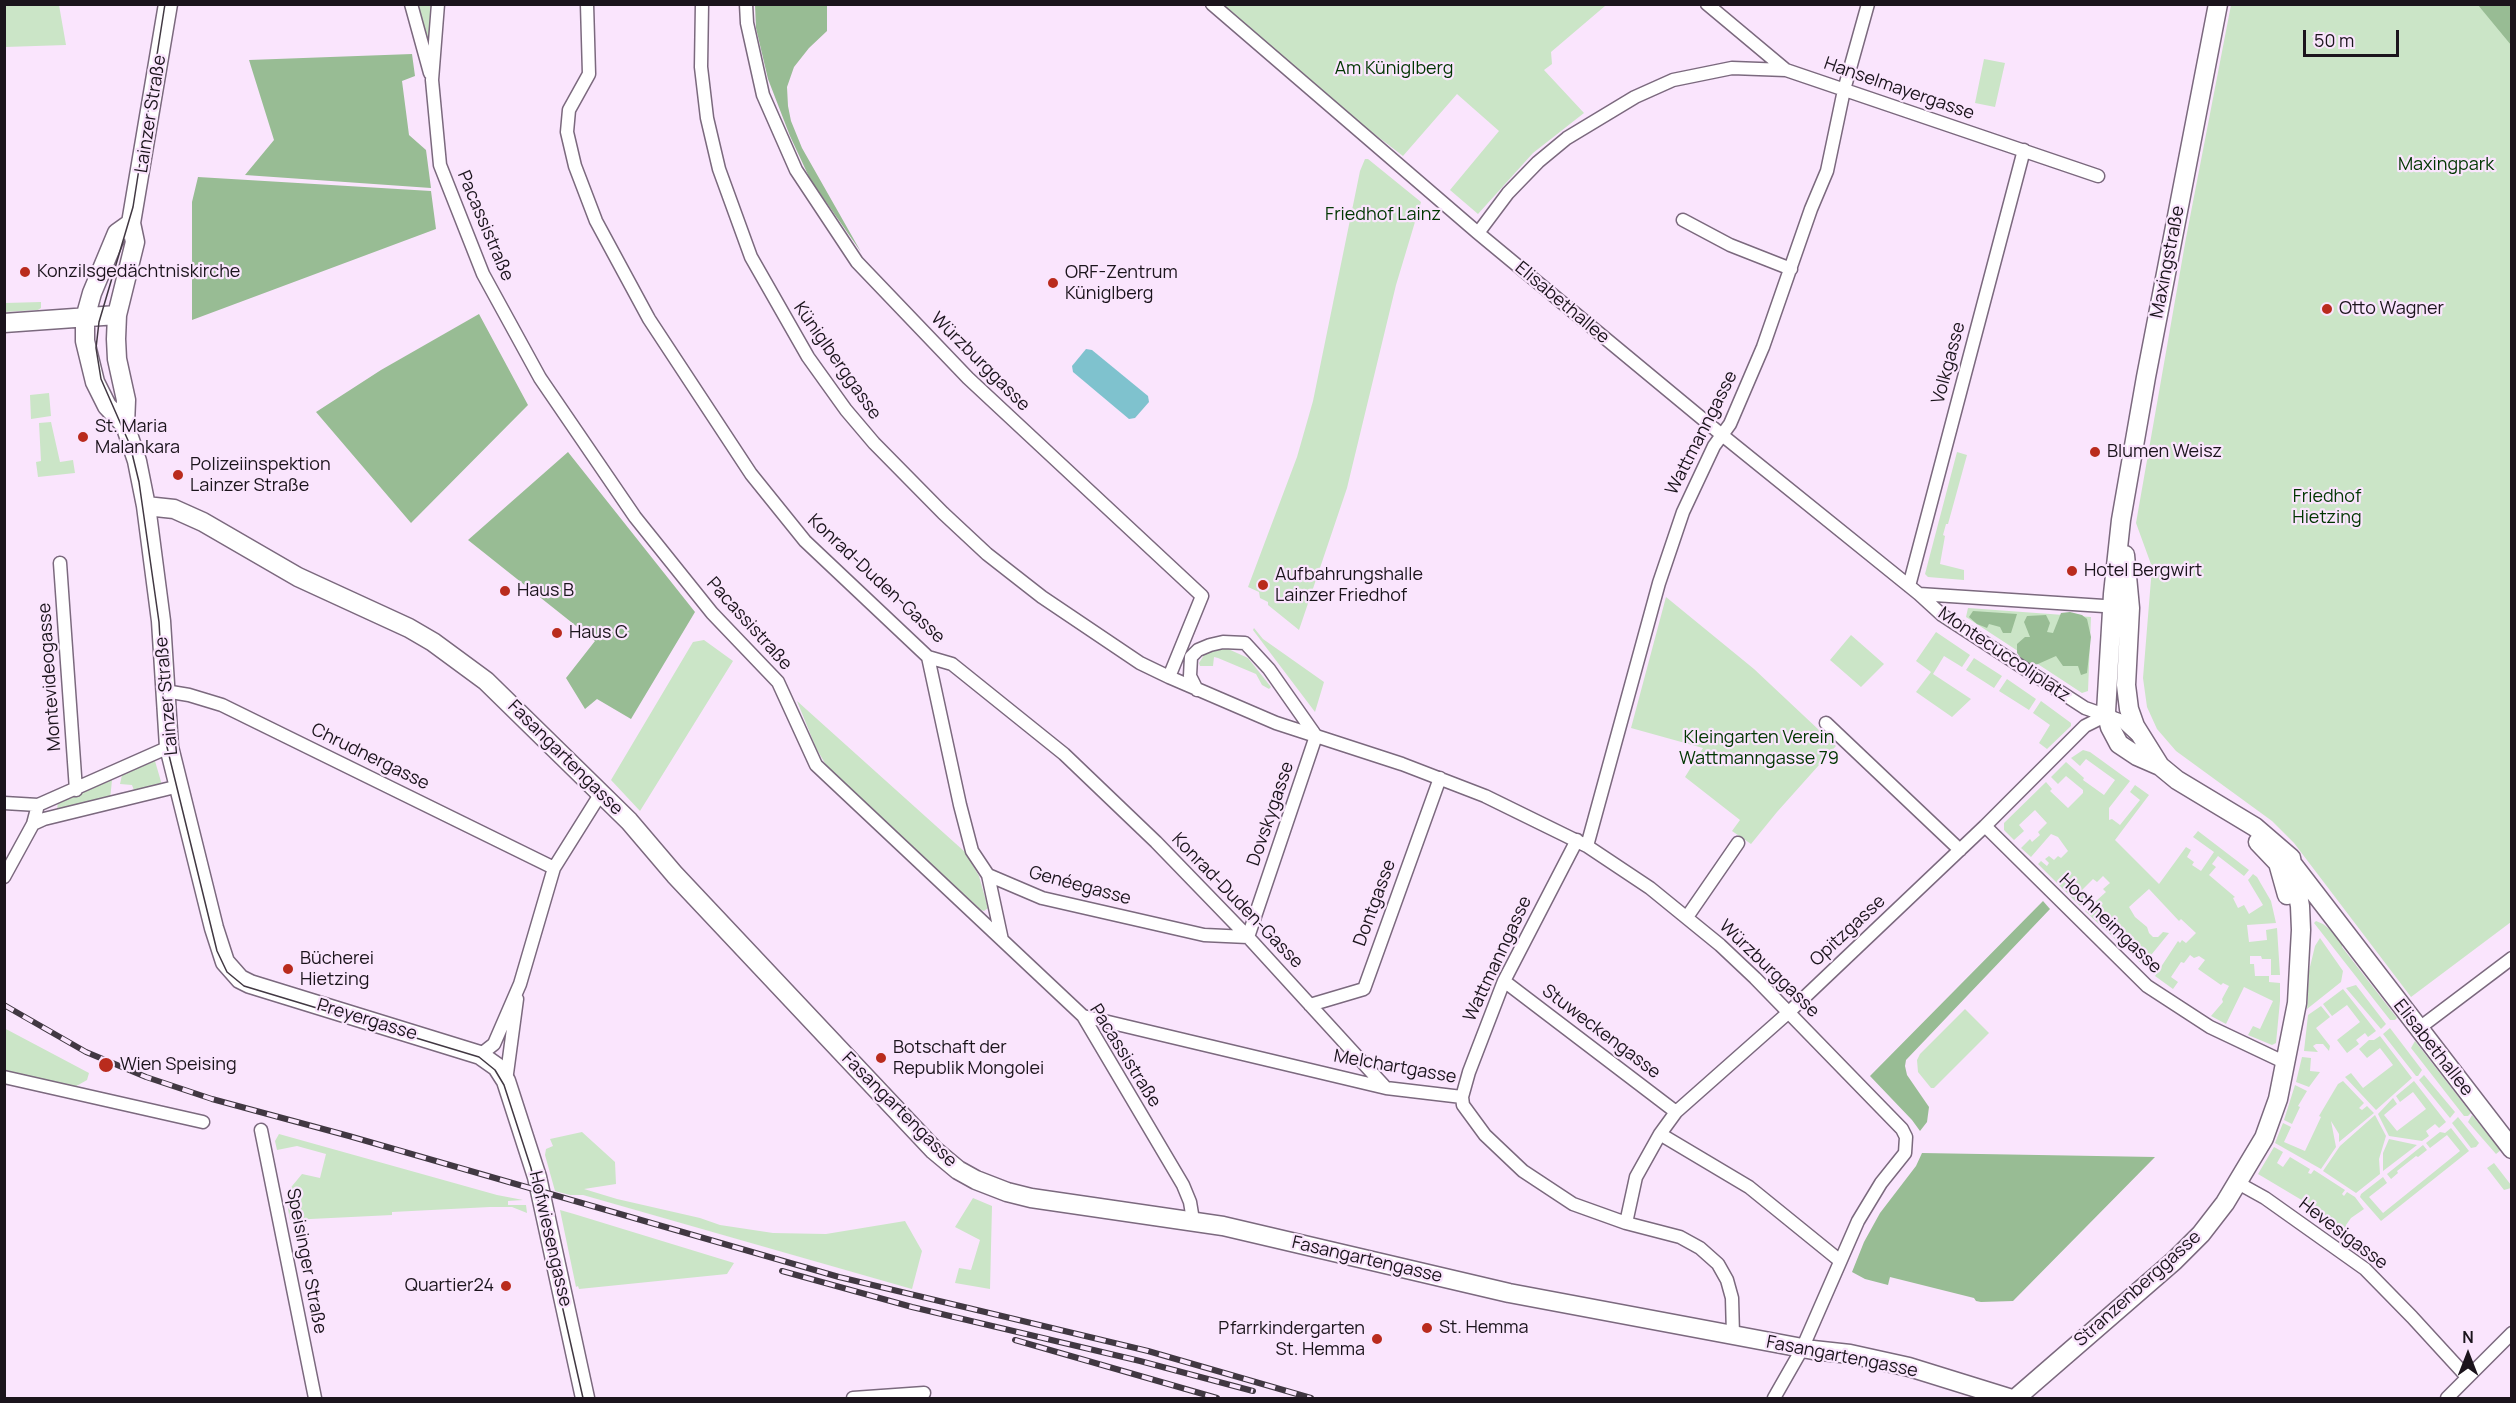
<!DOCTYPE html>
<meta charset="utf-8">
<style>
body{margin:0}
#map{position:relative;width:2516px;height:1403px;overflow:hidden;background:#fae5fd;font-family:Manrope,sans-serif}
canvas{display:block}
.frame{position:absolute;inset:0;border:6px solid #1b141c;pointer-events:none}
.north{position:absolute;left:2438px;top:1325px;width:60px;height:60px;-webkit-text-stroke:4px #fae5fd;paint-order:stroke;rotate:0deg;font-size:16px;font-weight:700;line-height:24px;text-align:center;color:#1b141c}
.north::after{content:'';display:block;margin:auto;width:21px;height:27px;background:#1b141c;clip-path:polygon(50% 0,100% 100%,50% 72%,0 100%)}
.scale{position:absolute;left:2303px;top:30px;width:96px;height:27px;box-sizing:border-box;border:3px solid #1b141c;border-top:0;padding-left:8px;font-size:18px;line-height:21px;white-space:nowrap;color:#1b141c;-webkit-text-stroke:4px #fae5fd;paint-order:stroke}
</style>
<div id="map">
<canvas width="2516" height="1403"></canvas>
<div class="frame"></div>
<div class="north">N</div>
<div class="scale">50 m</div>
</div>
<script>
const ctx = document.querySelector('canvas').getContext('2d');
ctx.lineJoin = 'round';
function fill(path, color) { ctx.fillStyle = color; ctx.fill(path, 'evenodd'); }
const shape = rows => new Path2D(rows.map(r => 'M' + r).join(''));
function stroke(path, color, width, dash) { ctx.strokeStyle = color; ctx.lineWidth = width; ctx.lineCap = dash ? 'butt' : 'round'; ctx.setLineDash(dash || []); ctx.stroke(path); }
function label(font, color, halo, rows, align = 'center') {
  ctx.font = font + ' Manrope,sans-serif'; ctx.lineWidth = 4.5; ctx.setLineDash([]); ctx.textBaseline = 'middle'; ctx.strokeStyle = halo; ctx.fillStyle = color; for (const [text, x, y, turn = 0] of rows) {
    ctx.save(); ctx.translate(x, y); ctx.rotate((+turn || 0) * Math.PI / 180); ctx.textAlign = isNaN(turn) ? turn : align; if (halo) ctx.strokeText(text, 0, 0); ctx.fillText(text, 0, 0); ctx.restore();
  }
}
const green = shape([
 [1603,4,1605,6,1551,52,1552,64,1544,70,1584,113,1533,153,1478,214,1450,190,1499,131,1457,94,1403,156,1331,101,1215,5],
 [4,5,59,5,66,45,5,47],
 [418,5,435,5,432,38,427,38],
 [2231,5,2511,5,2511,922,2411,997,2294,843,2272,821,2176,751,2157,729,2147,707,2143,678,2152,567,2136,523,2186,238],
 [1984,59,2005,63,1995,107,1975,103],
 [1365,159,1368,159,1421,202,1396,285,1347,488,1299,630,1268,605,1268,602,1260,598,1259,592,1248,587,1297,457,1313,401,1360,171],
 [41,302,41,308,38,310,5,312,5,303],
 [49,393,51,416,31,419,30,395],
 [51,422,60,462,73,460,75,473,38,477,36,462,41,461,39,423],
 [1957,452,1967,455,1948,524,1946,524,1943,535,1945,536,1940,564,1964,570,1964,580,1928,577,1925,574],
 [1666,597,1754,669,1836,746,1777,812,1751,844,1732,831,1740,820,1685,777,1703,748,1631,728],
 [1968,608,2091,617,2088,691,2082,693,1966,617],
 [1254,628,1263,639,1324,682,1315,712,1253,630],
 [1936,632,1970,655,1962,667,1944,656,1933,674,1971,699,1952,717,1916,692,1931,672,1916,661],
 [1851,635,1884,664,1861,687,1830,660],
 [704,640,733,661,640,811,611,780,693,642],
 [1226,648,1248,658,1271,687,1269,689,1262,685,1256,674,1218,658,1214,657,1213,666,1200,666,1199,663,1204,655,1210,650],
 [1974,658,2002,676,1994,688,1966,670],
 [2007,679,2036,699,2029,710,1999,691],
 [797,701,965,852,979,876,988,908,984,911,981,910,829,770,816,748],
 [2041,701,2071,723,2071,726,2047,749,2039,743,2050,725,2033,713],
 [2083,750,2090,752,2130,781,2109,808,2109,820,2112,819,2120,825,2140,800,2130,792,2135,785,2149,795,2115,840,2159,884,2186,847,2191,850,2187,857,2194,862,2192,865,2201,871,2214,852,2193,837,2198,831,2249,870,2244,876,2218,856,2212,864,2216,867,2209,875,2235,897,2233,898,2238,908,2244,905,2249,914,2263,905,2248,880,2253,874,2257,877,2271,901,2276,923,2247,925,2249,942,2267,940,2266,930,2277,928,2280,975,2271,975,2271,959,2262,959,2261,956,2250,956,2250,964,2254,964,2255,976,2269,976,2269,982,2280,983,2280,1001,2276,1043,2272,1045,2248,1035,2253,1026,2260,1029,2273,1001,2244,987,2226,1024,2211,1016,2223,1002,2222,999,2229,986,2223,983,2221,985,2198,969,2205,960,2199,956,2194,958,2190,955,2184,963,2181,962,2171,977,2178,982,2173,989,2155,976,2178,941,2180,943,2182,940,2186,943,2196,933,2181,919,2179,921,2149,889,2129,907,2135,917,2147,927,2149,933,2153,937,2158,937,2163,932,2169,933,2143,965,2085,911,2106,892,2103,889,2110,883,2103,876,2097,882,2093,879,2080,892,2087,899,2080,906,2038,864,2041,861,2047,866,2049,863,2045,859,2049,856,2054,860,2058,856,2061,858,2068,851,2058,837,2051,834,2031,857,2021,848,2030,839,2032,842,2040,835,2038,832,2047,823,2035,810,2019,825,2024,831,2014,840,2004,830,2004,823,2046,782,2052,789,2050,791,2068,808,2083,793,2083,790,2066,776,2058,784,2051,777,2066,762,2084,778,2083,780,2104,795,2115,780,2086,759,2080,766,2071,758],
 [155,761,162,785,135,793,132,785,120,784,122,775],
 [112,780,110,800,57,809,58,803],
 [2316,921,2323,924,2337,935,2343,943,2342,947,2397,1018,2395,1020,2390,1020,2314,923],
 [2320,938,2343,971,2341,982,2307,1009,2309,971,2315,946],
 [2356,985,2386,1024,2381,1029,2346,988],
 [2343,989,2376,1031,2368,1037,2365,1033,2356,1040,2359,1044,2347,1053,2337,1040,2360,1022,2347,1005,2332,1016,2323,1004],
 [2321,1006,2330,1017,2316,1028,2330,1046,2329,1051,2323,1044,2316,1044,2313,1046,2318,1052,2304,1051,2308,1015],
 [1965,1009,1989,1033,1934,1088,1931,1088,1918,1072,1917,1060,1920,1054],
 [4,1028,89,1073,87,1080,73,1088,5,1073],
 [2390,1028,2422,1070,2418,1076,2416,1076,2383,1034],
 [2380,1036,2412,1078,2376,1110,2345,1077,2351,1073,2363,1088,2393,1065,2380,1048,2367,1058,2359,1049,2369,1040,2374,1040],
 [2415,1041,2471,1113,2468,1116,2464,1116,2411,1048],
 [2302,1057,2311,1058,2310,1071,2320,1072,2309,1087,2296,1082],
 [2424,1075,2455,1112,2450,1118,2419,1080],
 [2343,1081,2364,1103,2359,1108,2362,1110,2367,1106,2374,1113,2339,1142,2339,1134,2331,1121,2336,1147,2321,1169,2275,1143,2283,1123,2291,1127,2284,1142,2305,1151,2321,1117,2319,1116,2338,1084],
 [2414,1081,2446,1122,2439,1128,2435,1124,2426,1131,2429,1136,2422,1141,2389,1136,2378,1114,2393,1098,2397,1104,2384,1115,2397,1131,2426,1109,2413,1092,2400,1102,2396,1096],
 [2295,1085,2307,1091,2298,1106,2300,1107,2292,1124,2284,1120],
 [2375,1115,2386,1136,2379,1159,2380,1174,2356,1193,2323,1171,2340,1146],
 [2472,1115,2501,1150,2496,1154,2468,1122],
 [2458,1117,2479,1143,2476,1147,2471,1148,2452,1123],
 [2451,1128,2469,1151,2381,1221,2360,1197,2361,1194,2383,1177,2387,1183,2369,1197,2383,1213,2460,1151,2447,1135,2430,1148,2426,1143,2440,1132,2445,1133],
 [582,1132,615,1162,616,1184,584,1189,617,1199,700,1218,720,1225,773,1233,826,1234,905,1221,922,1251,912,1289,583,1195,570,1195,555,1191,545,1155,546,1149,553,1146,550,1139],
 [279,1134,497,1195,523,1200,508,1201,508,1205,526,1205,527,1213,512,1207,490,1207,392,1212,392,1215,290,1220,287,1203,288,1191,302,1174,320,1178,326,1154,297,1146,277,1150,275,1141],
 [2389,1139,2417,1145,2383,1171,2383,1153],
 [2423,1145,2427,1150,2418,1157,2416,1156,2397,1171,2398,1173,2391,1179,2387,1174],
 [2274,1147,2283,1152,2277,1163,2283,1167,2290,1157,2310,1169,2308,1173,2311,1174,2314,1170,2345,1190,2342,1194,2344,1196,2347,1192,2355,1197,2364,1209,2351,1218,2346,1225,2346,1231,2310,1205,2258,1174],
 [2494,1163,2511,1185,2511,1188,2504,1190,2487,1168],
 [973,1198,992,1206,990,1289,955,1283,959,1268,971,1270,980,1240,955,1227],
 [560,1210,574,1214,734,1263,727,1274,579,1289,578,1286,576,1287]
]);
const forest = shape([
 [755,5,827,5,827,31,809,48,794,67,787,87,788,106,791,121,802,148,861,252,810,179,790,136,768,79,756,28],
 [2478,5,2511,5,2511,45],
 [412,54,415,76,402,81,409,135,426,150,431,188,245,175,274,140,249,60],
 [198,177,431,191,436,229,192,320,192,202],
 [479,314,528,405,411,523,316,412,381,370],
 [568,452,695,612,631,719,597,699,585,709,566,678,595,641,468,540],
 [1973,611,2017,614,2011,633,2003,633,2000,627,1989,624,1987,628,1977,624,1969,617],
 [2070,612,2082,615,2087,619,2091,637,2087,673,2081,675,2078,666,2063,666,2056,656,2029,668,2017,653,2017,644,2025,637,2030,637,2024,622,2027,616,2046,615,2050,623,2047,632,2053,633,2061,613],
 [2043,901,2050,909,1906,1060,1905,1066,1907,1075,1929,1107,1927,1122,1920,1131,1912,1120,1870,1076],
 [1922,1153,2155,1157,2013,1301,1981,1302,1976,1301,1974,1298,1890,1277,1888,1285,1865,1279,1852,1272,1864,1242,1880,1213,1916,1166]
]);
const water = shape([
 [1086,349,1092,350,1148,396,1149,402,1135,418,1129,419,1073,372,1072,366]
]);
const street = shape([
 [411,4,430,73],
 [438,4,432,80,440,165,483,274,540,378,635,517,712,613,778,682,816,765,1083,1016,1183,1185,1190,1202,1193,1220],
 [587,4,589,74,569,110,567,132,575,166,596,221,649,319,751,474,805,541,928,657,952,664,1064,754,1156,842,1248,937,1386,1088],
 [702,4,701,67,707,118,719,169,751,257,808,357,846,410,874,443,943,513,987,554,1042,597,1140,663,1169,677],
 [746,4,747,23,763,95,796,170,857,262,968,378,1202,596,1169,677,1276,723,1402,764,1485,796,1587,846,1650,888,1720,945,1755,978,1902,1129,1906,1137,1905,1153,1881,1183,1858,1221,1802,1349,1774,1398],
 [1212,4,1478,233,1722,435,1919,594,1942,615,2085,708,2122,721,2136,734],
 [1707,4,1786,70,2098,176],
 [1683,220,1730,245,1791,269],
 [1478,233,1508,193,1538,162,1567,138,1635,97,1673,80,1732,68,1786,70],
 [60,563,76,790],
 [1909,586,2024,150],
 [1919,594,2119,607],
 [928,657,960,805,972,851,988,875,1042,898,1204,935,1248,937,1316,736],
 [1197,690,1190,676,1191,657,1198,650,1210,645,1223,642,1245,643,1269,669,1316,736],
 [165,691,189,695,222,705,554,868],
 [1826,723,1960,850],
 [4,803,38,805],
 [33,824,44,819,179,786],
 [1985,826,2147,986,2210,1027,2286,1063],
 [1577,840,1504,981,1469,1072,1462,1097,1463,1105,1485,1135,1523,1171,1573,1204,1626,1223,1680,1237,1700,1248,1718,1264,1727,1280,1732,1298,1733,1335],
 [1587,846,1659,583,1683,512,1714,446,1730,424,1763,347,1811,209,1827,171,1844,90,1868,4],
 [988,875,1002,940],
 [4,877,33,824,38,805,169,747],
 [1687,917,1738,843],
 [1504,981,1676,1112],
 [1310,1005,1364,989,1440,778],
 [1083,1016,1386,1088,1462,1097],
 [2418,1029,2512,958],
 [480,1055,494,1044,520,984,554,868,601,793],
 [4,1077,203,1122],
 [506,1081,517,999],
 [261,1130,315,1398],
 [1660,1134,1749,1187,1839,1260],
 [2238,1183,2265,1198,2365,1269,2412,1317,2467,1377],
 [1626,1223,1636,1177,1660,1134,1676,1112,1789,1012,1985,826,2085,726,2107,715],
 [853,1398,924,1393],
 [2447,1398,2512,1333]
]);
const secondary = shape([
 [168,4,131,223,135,242,117,315,116,339,117,359,126,400,125,425,137,461,146,506,161,621,169,747,214,928,225,962,240,979,250,984,480,1055,497,1067,506,1081,537,1177,585,1398],
 [4,323,117,315],
 [125,425,107,406,95,382,85,341,85,318,92,293,117,233,131,223],
 [146,506,174,509,203,522,298,577,409,628,433,642,486,681,629,821,675,875,934,1150,958,1170,976,1180,1007,1192,1031,1198,1223,1226,1509,1293,1813,1350,1850,1354,1909,1367,2009,1398],
 [2125,555,2130,608,2126,685,2129,709,2135,726,2160,766],
 [2258,842,2278,863,2287,895],
 [2294,866,2512,1149],
 [2016,1398,2174,1261,2201,1234,2225,1203,2264,1138,2278,1099,2297,1003,2301,930,2300,906,2291,858,2255,827,2177,780,2160,766,2137,756,2119,744,2110,727,2106,712,2113,594,2121,520,2146,377,2218,4]
]);
const tram = shape([
 [165,4,133,207,99,322,96,348,101,379,130,445,139,482,159,622,166,743,217,951,227,972,244,986,479,1057,495,1070,504,1085,531,1168,583,1398]
]);
const rail = shape([
 [4,1005,86,1052,146,1077,212,1099,349,1136,839,1277,1148,1351,1311,1398],
 [782,1271,912,1307,1140,1361,1253,1391],
 [1015,1340,1217,1398]
]);
const markers = [
 [25,272,6,"#b92b1d"],
 [1053,283,6,"#b92b1d"],
 [2327,309,6,"#b92b1d"],
 [83,437,6,"#b92b1d"],
 [2095,452,6,"#b92b1d"],
 [178,475,6,"#b92b1d"],
 [2072,571,6,"#b92b1d"],
 [1263,585,6,"#b92b1d"],
 [505,591,6,"#b92b1d"],
 [557,633,6,"#b92b1d"],
 [288,969,6,"#b92b1d"],
 [881,1058,6,"#b92b1d"],
 [106,1065,8,"#b92b1d"],
 [506,1286,6,"#b92b1d"],
 [1427,1328,6,"#b92b1d"],
 [1377,1339,6,"#b92b1d"]
];
const parkNames = [
 ["Am Küniglberg",1394,69],
 ["Maxingpark",2446,165],
 ["Friedhof Lainz",1383,215],
 ["Friedhof",2327,497],
 ["Hietzing",2327,518],
 ["Kleingarten Verein",1759,738],
 ["Wattmanngasse 79",1759,759]
];
const streetNames = [
 ["Hanselmayergasse",1899,89,19],
 ["Lainzer Straße",151,114,-81],
 ["Pacassistraße",485,226,67],
 ["Maxingstraße",2168,262,-79],
 ["Elisabethallee",1562,303,40],
 ["Küniglberggasse",837,361,55],
 ["Würzburggasse",980,362,45],
 ["Volkgasse",1949,363,-75],
 ["Wattmanngasse",1702,433,-63],
 ["Konrad-Duden-Gasse",876,579,43],
 ["Pacassistraße",749,624,48],
 ["Montecuccoliplatz",2004,655,34],
 ["Montevideogasse",50,677,-94],
 ["Lainzer Straße",167,696,-95],
 ["Chrudnergasse",370,757,26],
 ["Fasangartengasse",565,758,45],
 ["Dovskygasse",1271,814,-71],
 ["Genéegasse",1080,886,15],
 ["Konrad-Duden-Gasse",1237,901,46],
 ["Dontgasse",1375,903,-70],
 ["Hochheimgasse",2110,924,44],
 ["Opitzgasse",1848,931,-43],
 ["Wattmanngasse",1498,959,-65],
 ["Würzburggasse",1769,969,44],
 ["Preyergasse",367,1020,17],
 ["Stuweckengasse",1601,1032,37],
 ["Elisabethallee",2433,1048,52],
 ["Pacassistraße",1125,1056,58],
 ["Melchartgasse",1395,1067,10],
 ["Fasangartengasse",899,1110,45],
 ["Hevesigasse",2343,1234,37],
 ["Hofwiesengasse",550,1239,77],
 ["Fasangartengasse",1367,1260,13],
 ["Speisinger Straße",306,1261,79],
 ["Stranzenberggasse",2138,1289,-42],
 ["Fasangartengasse",1842,1357,11]
];
const poiNames = [
 ["Konzilsgedächtniskirche",37,272],
 ["ORF-Zentrum",1065,273],
 ["Küniglberg",1065,294],
 ["Otto Wagner",2339,309],
 ["St. Maria",95,427],
 ["Malankara",95,448],
 ["Blumen Weisz",2107,452],
 ["Polizeiinspektion",190,465],
 ["Lainzer Straße",190,486],
 ["Hotel Bergwirt",2084,571],
 ["Aufbahrungshalle",1275,575],
 ["Lainzer Friedhof",1275,596],
 ["Haus B",517,591],
 ["Haus C",569,633],
 ["Bücherei",300,959],
 ["Hietzing",300,980],
 ["Botschaft der",893,1048],
 ["Republik Mongolei",893,1069],
 ["Wien Speising",120,1065],
 ["Quartier24",494,1286,"right"],
 ["St. Hemma",1439,1328],
 ["Pfarrkindergarten",1365,1329,"right"],
 ["St. Hemma",1365,1350,"right"]
];
fill(green, '#cbe5c7');
fill(forest, '#98bc94');
fill(water, '#7fc2ce');
stroke(street, '#7b697e', 15);
stroke(secondary, '#7b697e', 21);
stroke(street, '#fff', 12);
stroke(secondary, '#fff', 18);
stroke(tram, '#413842', 1.5);
stroke(rail, '#413842', 6);
stroke(rail, '#fae5fd', 4, [11]);
for (const [x, y, r, color] of markers) { const dot = new Path2D(); dot.arc(x, y, r, 0, 2 * Math.PI); ctx.fillStyle = color; ctx.fill(dot); stroke(dot, '#fae5fd', 2); }
label('18px', '#003600', '#fae5fd', parkNames);
label('18px', '#1b141c', '#fae5fd', streetNames);
label('18px', '#1b141c', '#fae5fd', poiNames, 'left');
</script>
